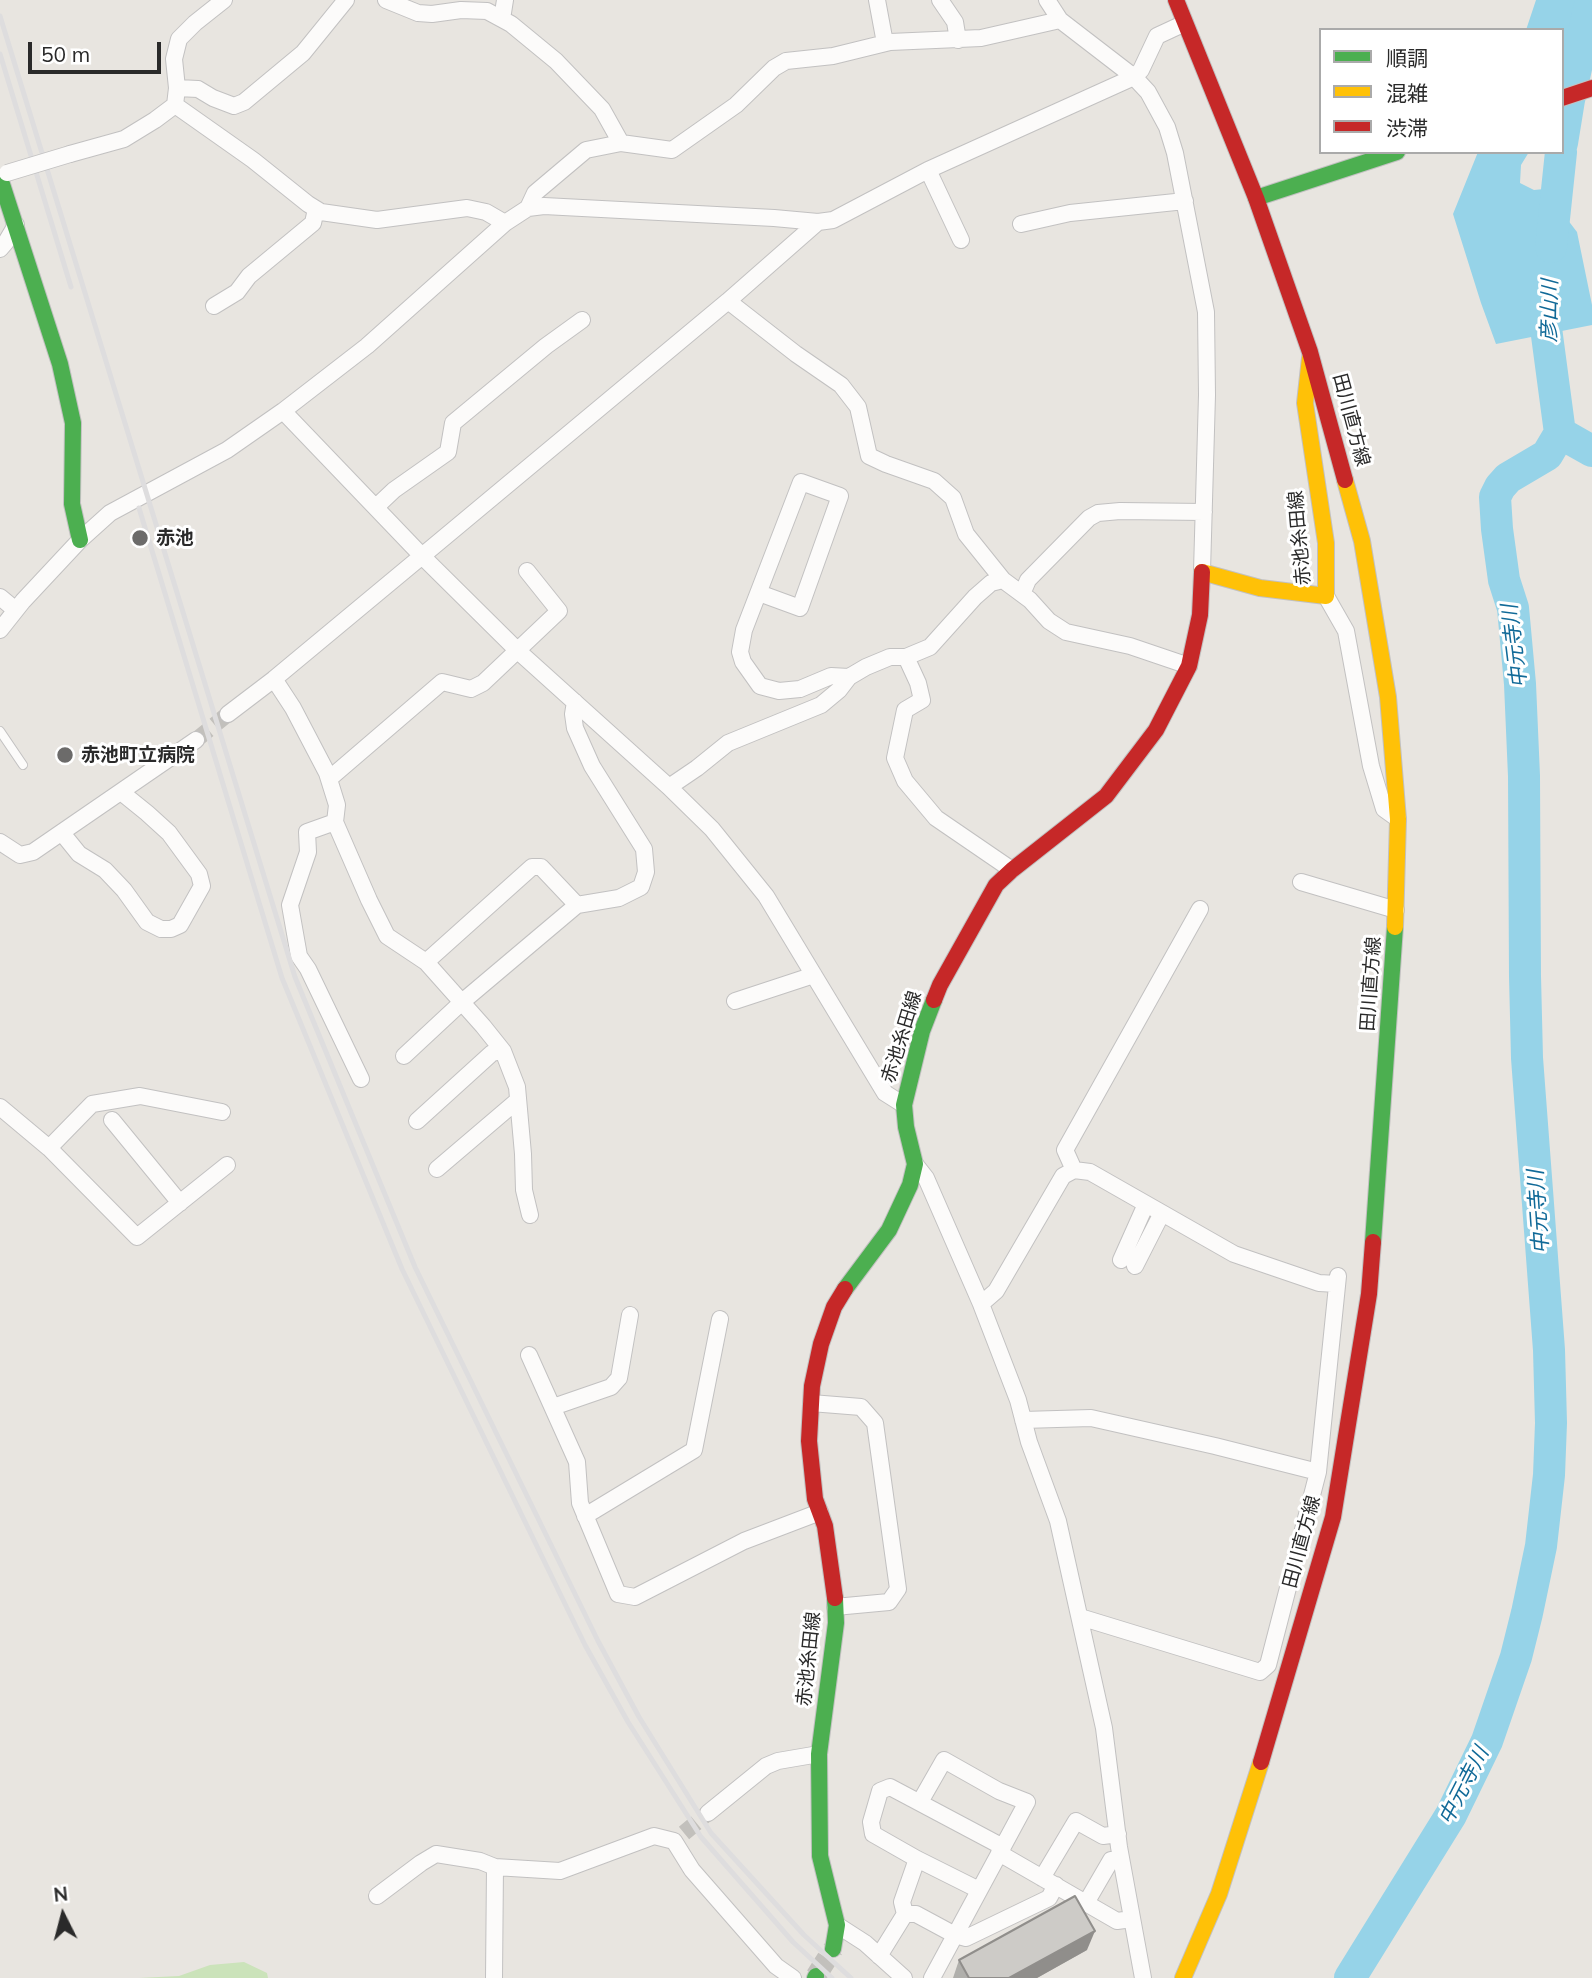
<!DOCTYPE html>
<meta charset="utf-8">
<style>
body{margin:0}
#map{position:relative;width:1592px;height:1978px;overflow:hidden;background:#e8e5e0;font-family:Mulish,"Noto Sans JP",sans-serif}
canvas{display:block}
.legend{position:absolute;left:1319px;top:28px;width:245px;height:126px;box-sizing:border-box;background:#fff;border:2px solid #aaa;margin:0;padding:9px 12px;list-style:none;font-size:21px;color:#2a2a2a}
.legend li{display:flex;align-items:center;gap:14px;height:35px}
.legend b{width:35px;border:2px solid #aaa}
.north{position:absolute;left:28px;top:1880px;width:70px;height:70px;-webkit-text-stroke:5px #fff;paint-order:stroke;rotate:354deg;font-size:19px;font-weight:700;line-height:28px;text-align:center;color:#2a2a2a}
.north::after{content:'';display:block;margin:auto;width:24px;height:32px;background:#2a2a2a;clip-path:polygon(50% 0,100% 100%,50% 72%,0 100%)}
.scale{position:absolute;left:28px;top:42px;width:133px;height:32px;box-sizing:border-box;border:4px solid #2a2a2a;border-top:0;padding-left:9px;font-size:21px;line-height:24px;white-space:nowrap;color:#2a2a2a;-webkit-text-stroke:5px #fff;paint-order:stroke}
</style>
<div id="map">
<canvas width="1592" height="1978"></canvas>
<ul class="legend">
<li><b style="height:9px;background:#4caf50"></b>順調</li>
<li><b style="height:9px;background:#ffc107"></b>混雑</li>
<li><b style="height:9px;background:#c62828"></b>渋滞</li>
</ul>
<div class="north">N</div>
<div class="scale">50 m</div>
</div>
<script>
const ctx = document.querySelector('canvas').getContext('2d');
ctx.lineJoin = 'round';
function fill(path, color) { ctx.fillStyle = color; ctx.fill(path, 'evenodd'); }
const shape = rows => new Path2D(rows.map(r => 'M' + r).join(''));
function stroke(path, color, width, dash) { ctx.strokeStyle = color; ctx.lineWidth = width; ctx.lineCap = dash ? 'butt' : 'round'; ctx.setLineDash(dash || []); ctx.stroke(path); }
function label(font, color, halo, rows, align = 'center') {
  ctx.font = font + ' Mulish,"Noto Sans JP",sans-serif'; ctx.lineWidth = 6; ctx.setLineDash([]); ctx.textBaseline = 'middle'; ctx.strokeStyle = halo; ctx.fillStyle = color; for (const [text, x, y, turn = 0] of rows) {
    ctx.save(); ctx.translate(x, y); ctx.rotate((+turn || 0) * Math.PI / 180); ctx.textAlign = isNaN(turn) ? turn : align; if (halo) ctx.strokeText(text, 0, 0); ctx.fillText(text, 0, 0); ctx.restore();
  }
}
const green = shape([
 [244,1962,267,1973,268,1978,139,1978,179,1976,210,1965]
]);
const water = shape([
 [1536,0,1592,0,1592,44,1562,96,1562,30,1526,30],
 [1478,152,1529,152,1521,165,1520,183,1534,190,1544,189,1577,232,1592,305,1592,325,1496,344,1481,303,1453,214]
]);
const river = shape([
 [1562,143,1569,100,1591,0],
 [1551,247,1561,152],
 [1547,291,1546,328,1560,433],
 [1560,433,1592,451],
 [1350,1978,1451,1815,1487,1741,1516,1657,1527,1613,1541,1546,1549,1475,1551,1423,1549,1350,1527,1058,1525,976,1524,776,1520,684,1513,608,1504,580,1497,529,1495,497,1500,487,1508,478,1547,455,1560,433]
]);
const streetTunnel = shape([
 [196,740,228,714],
 [684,1833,708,1813]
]);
const secondaryTunnel = shape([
 [816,1976,833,1949]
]);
const lane = shape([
 [0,731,23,765]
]);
const street = shape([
 [386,0,418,13,432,14,461,10,487,11,511,24,556,61,602,109,621,143],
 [877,0,885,43],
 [940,0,955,22,958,40],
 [1047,0,1060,20,1134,77,1148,92,1167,127,1175,153,1206,312,1207,395,1202,571],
 [502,19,505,0],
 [177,88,198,89,213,98,234,106,244,102,303,53,346,0],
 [175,105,253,160,308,204,321,212,377,220,467,208,486,212,505,223],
 [70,154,124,139,155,120,175,105,177,88,174,59,179,39,195,23,224,0],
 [928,170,961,240],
 [528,208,535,193,586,150,621,143,672,150,736,105,774,68,786,61,833,56,890,42,981,38,1060,20],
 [1021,224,1070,213,1185,201],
 [0,249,6,242,16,225],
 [728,301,796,354,841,385,858,407,869,456,886,464,934,481,953,498,966,534,1003,580,1030,600,1049,621,1066,632,1130,646,1189,666],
 [214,306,237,292,249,276,313,223,316,209],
 [283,411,422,556,518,651,669,787,712,829,766,896,885,1093,904,1105],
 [376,507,394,490,448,452,453,423,546,346,582,320],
 [759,593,800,608,840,496,801,482,744,630,740,652,743,662,760,686,779,691,800,689,831,676,849,677],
 [1022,594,1028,580,1089,518,1098,513,1120,511,1204,512],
 [1326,596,1346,631,1371,766,1384,809,1398,819],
 [0,597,12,607],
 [0,630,23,601,80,540,110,513,227,450,283,411,367,346,505,223,528,208,544,206,774,218,818,222,833,220,928,170,1134,77,1141,70,1157,36,1185,23],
 [906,657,918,683,922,700,905,710,895,758,905,781,936,818,1012,870],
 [274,679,293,708,327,773,337,805,335,822,369,900,387,936,426,962,483,1026,503,1051,517,1087,523,1154,524,1190,530,1215],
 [228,714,274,679,422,556,728,301,818,222],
 [329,779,442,682,471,689,483,683,559,611,527,571],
 [669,787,697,768,728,743,821,705,839,690,849,677,866,667,890,657,906,657,930,647,975,597,991,583,1003,580],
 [335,822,307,832,308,852,290,905,299,956,308,969,361,1079],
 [62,833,79,854,105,870,124,890,147,922,161,929,171,929,180,925,202,886,199,874,169,833,147,813,121,792],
 [0,842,20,855,33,852,196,740],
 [1301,882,1396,910],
 [426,962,532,867,541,867,577,905],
 [735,1001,814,975],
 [404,1056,462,1002,577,905,619,898,641,887,646,872,644,849,592,766,575,728,573,714,575,702],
 [0,1107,49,1148,137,1237,227,1165],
 [112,1120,180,1203],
 [417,1121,492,1053,503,1051],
 [49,1148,92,1104,140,1096,222,1112],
 [915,1164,926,1178,981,1304,1018,1400,1029,1442,1058,1521,1104,1728,1119,1847,1143,1978],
 [437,1169,518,1100],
 [1074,1170,1065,1150,1200,909],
 [1121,1260,1146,1204],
 [1135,1266,1162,1213],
 [981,1304,996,1291,1063,1176,1074,1170,1090,1172,1234,1254,1319,1283,1337,1284],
 [529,1355,577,1462,580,1503,618,1594,635,1597,744,1541,820,1512],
 [811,1403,861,1407,875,1423,898,1589,889,1602,835,1607],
 [553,1407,611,1387,619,1378,630,1315],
 [1023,1420,1091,1418,1215,1446,1318,1472],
 [585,1516,694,1450,720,1319],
 [1080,1617,1260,1672,1268,1665,1318,1472,1338,1276],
 [920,1802,944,1760,999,1791,1027,1802,932,1978],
 [708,1813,766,1766,778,1761,819,1754],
 [999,1853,1117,1921,1132,1919],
 [1042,1878,1076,1821,1103,1836,1118,1834],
 [979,1890,917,1859,873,1834,871,1822,880,1791,890,1787,1003,1847],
 [377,1896,421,1863,436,1854,480,1861,495,1867],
 [1086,1903,1111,1860,1121,1859],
 [905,1914,916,1914,955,1935,966,1938,1049,1898,1056,1885],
 [837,1925,865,1943,904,1978],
 [879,1956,905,1914,902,1902,917,1859],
 [494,1978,495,1867,560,1871,654,1836,674,1841,692,1870,776,1966,793,1978]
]);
const fast = shape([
 [0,178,60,364,73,423,72,504,80,540],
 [1256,198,1397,152],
 [1373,1242,1395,927],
 [845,1289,889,1230,910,1185,915,1164,906,1127,904,1105,922,1031,934,1000],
 [833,1949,837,1925,820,1856,819,1754,836,1623,835,1598],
 [815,1978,816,1976]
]);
const slow = shape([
 [1345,480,1362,541,1388,697,1398,819,1395,927],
 [1202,572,1260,588,1326,596,1326,543,1305,403,1310,358],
 [1183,1978,1219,1894,1261,1762]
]);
const jam = shape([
 [1176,0,1256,198,1310,352,1345,480],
 [1562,98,1592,88],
 [934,1000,940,985,996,885,1012,870,1106,796,1156,730,1189,666,1200,615,1202,572],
 [835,1598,825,1526,815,1499,809,1441,812,1386,821,1344,834,1307,845,1289],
 [1261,1762,1333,1517,1369,1294,1373,1242]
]);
const rail = shape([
 [0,16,295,977,415,1267,598,1641,639,1717,711,1833,804,1935,851,1978],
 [0,54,71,287],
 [139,508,282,978,402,1269,585,1645,628,1722,701,1837,793,1942,832,1978]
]);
const streetBridge = shape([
 [7,173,70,154]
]);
const wall = shape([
 [1087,1950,1037,1978,953,1978,959,1960]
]);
const shadedWall = shape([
 [1095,1931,1087,1950,1037,1978,1009,1978]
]);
const building = shape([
 [1075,1896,1095,1931,1009,1978,969,1978,959,1960,1075,1896]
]);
const markers = [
 [140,538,9,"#6c6b6a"],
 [65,755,9,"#6c6b6a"]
];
const streetNames = [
 ["田川直方線",1351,420,75],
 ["赤池糸田線",1300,538,-95],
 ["田川直方線",1371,984,-86],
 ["赤池糸田線",902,1037,-73],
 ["田川直方線",1302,1542,-75],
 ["赤池糸田線",809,1659,-84]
];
const poiNames = [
 ["赤池",156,538],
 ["赤池町立病院",81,755]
];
const waterNames = [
 ["彦山川",1550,311,-89],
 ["中元寺川",1515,646,-97],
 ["中元寺川",1539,1212,-94],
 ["中元寺川",1464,1786,-63]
];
fill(green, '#cbe3ba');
fill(water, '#96d3e8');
stroke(river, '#96d3e8', 32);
stroke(streetTunnel, '#c2c0bc', 16, [16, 8]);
stroke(secondaryTunnel, '#c2c0bc', 21, [21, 10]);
stroke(lane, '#c2c1c1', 10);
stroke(street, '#c2c1c1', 18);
stroke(fast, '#c2c1c1', 18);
stroke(slow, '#c2c1c1', 18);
stroke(jam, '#c2c1c1', 18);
stroke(lane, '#fcfbfa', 8);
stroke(street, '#fcfbfa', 16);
stroke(fast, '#4caf50', 16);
stroke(slow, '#ffc107', 16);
stroke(jam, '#c62828', 16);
stroke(rail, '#deddde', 5);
stroke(streetBridge, '#c2c1c1', 18, []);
stroke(streetBridge, '#fcfbfa', 16);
fill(wall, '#b0afab');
fill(shadedWall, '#908e8b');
fill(building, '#cdcbc7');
stroke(building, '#908e8b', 2);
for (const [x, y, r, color] of markers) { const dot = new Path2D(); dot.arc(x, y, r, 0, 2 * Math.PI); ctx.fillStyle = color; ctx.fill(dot); stroke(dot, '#fff', 2.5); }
label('19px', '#2a2a2a', '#fff', streetNames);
label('bold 19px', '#2a2a2a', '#fff', poiNames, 'left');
label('italic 21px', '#116a98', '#fff', waterNames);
</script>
